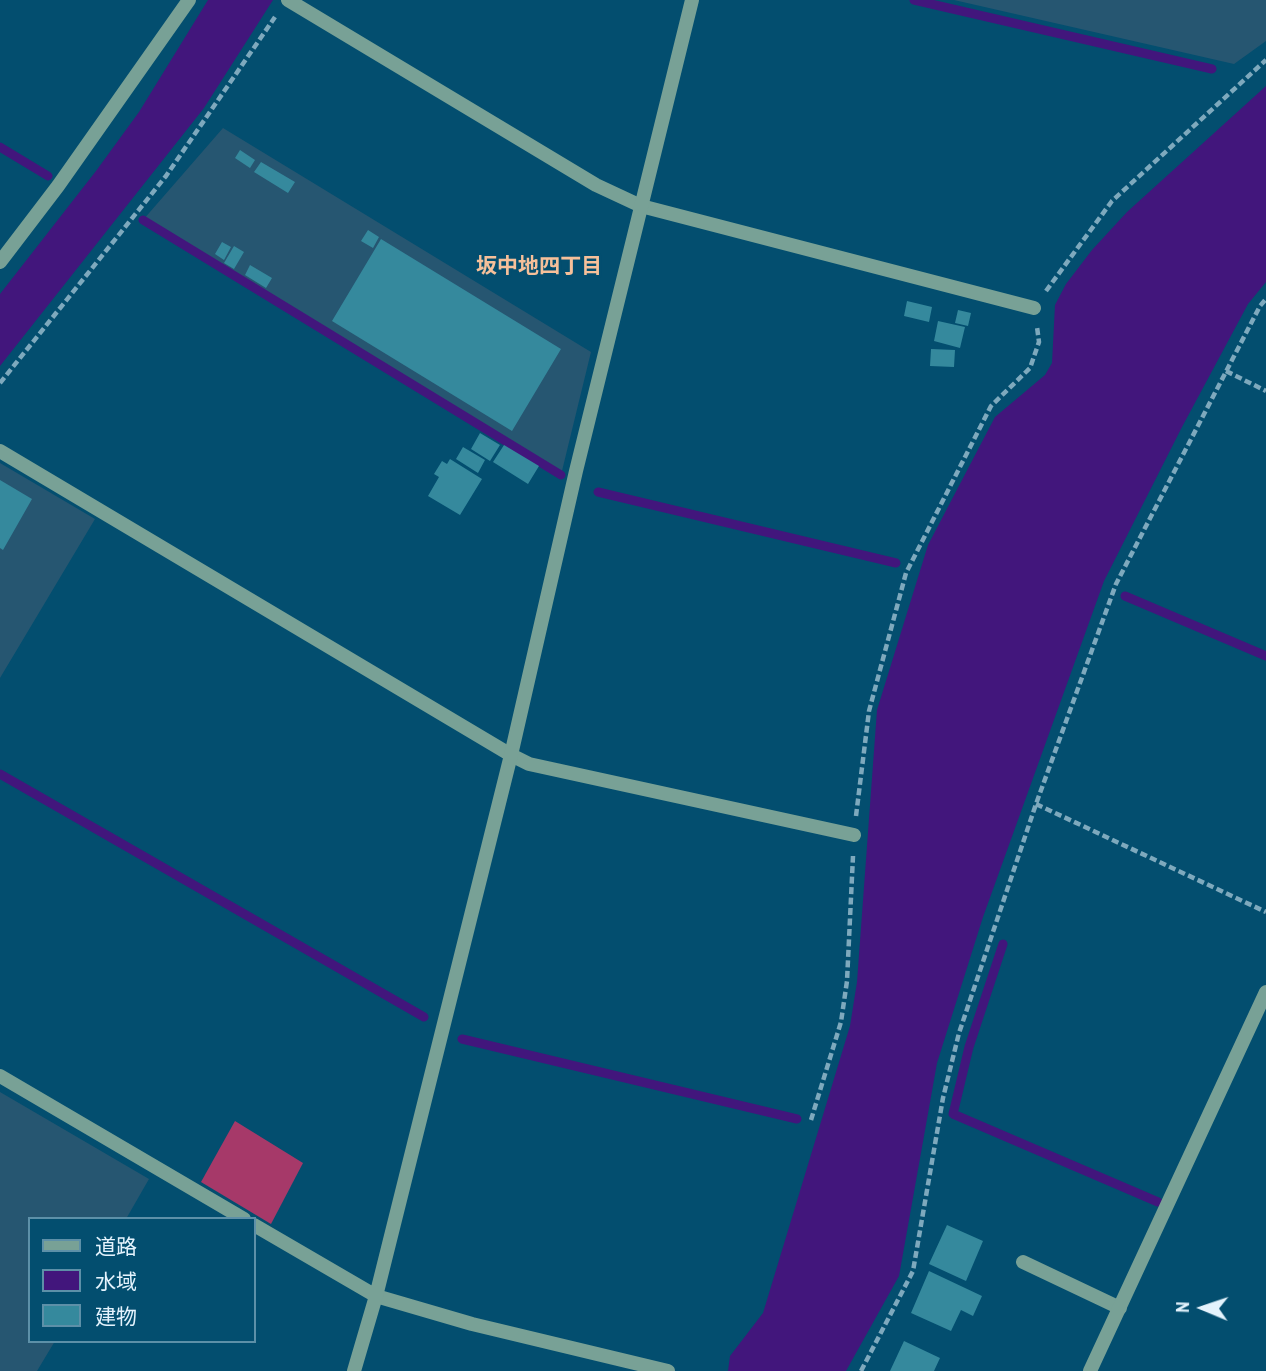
<!DOCTYPE html>
<meta charset="utf-8">
<style>
body{margin:0}
#map{position:relative;width:1266px;height:1371px;overflow:hidden;background:#034e6f;font-family:"Archivo Narrow","Noto Sans JP",sans-serif}
canvas{display:block}
.legend{position:absolute;left:28px;top:1217px;width:228px;height:126px;box-sizing:border-box;background:#034e6f;border:2px solid #5d90a8;margin:0;padding:9px 12px;list-style:none;font-size:21px;color:#e4f3fd}
.legend li{display:flex;align-items:center;gap:14px;height:35px}
.legend b{width:35px;border:2px solid #5d90a8}
.north{position:absolute;left:1168px;top:1273px;width:70px;height:70px;-webkit-text-stroke:5px #034e6f;paint-order:stroke;rotate:272deg;font-size:19px;font-weight:700;line-height:28px;text-align:center;color:#e4f3fd}
.north::after{content:'';display:block;margin:auto;width:24px;height:32px;background:#e4f3fd;clip-path:polygon(50% 0,100% 100%,50% 72%,0 100%)}
</style>
<div id="map">
<canvas width="1266" height="1371"></canvas>
<ul class="legend">
<li><b style="height:9px;background:#78a196"></b>道路</li>
<li><b style="height:19px;background:#42167c"></b>水域</li>
<li><b style="height:19px;background:#35899d"></b>建物</li>
</ul>
<div class="north">N</div>
</div>
<script>
const ctx = document.querySelector('canvas').getContext('2d');
ctx.lineJoin = 'round';
function fill(path, color) { ctx.fillStyle = color; ctx.fill(path, 'evenodd'); }
const shape = rows => new Path2D(rows.map(r => 'M' + r).join(''));
function stroke(path, color, width, dash) { ctx.strokeStyle = color; ctx.lineWidth = width; ctx.lineCap = dash ? 'butt' : 'round'; ctx.setLineDash(dash || []); ctx.stroke(path); }
function label(font, color, halo, rows, align = 'center') {
  ctx.font = font + ' "Archivo Narrow","Noto Sans JP",sans-serif'; ctx.lineWidth = 5; ctx.setLineDash([]); ctx.textBaseline = 'middle'; ctx.strokeStyle = halo; ctx.fillStyle = color; for (const [text, x, y, turn = 0] of rows) {
    ctx.save(); ctx.translate(x, y); ctx.rotate((+turn || 0) * Math.PI / 180); ctx.textAlign = isNaN(turn) ? turn : align; if (halo) ctx.strokeText(text, 0, 0); ctx.fillText(text, 0, 0); ctx.restore();
  }
}
const built = shape([
 [954,0,1266,0,1266,41,1234,64],
 [223,128,591,352,561,475,143,220],
 [0,463,95,519,0,678],
 [0,1092,149,1179,126,1219,30,1219,30,1341,55,1341,37,1371,0,1371]
]);
const green = shape([
 [235,1121,303,1163,271,1224,201,1182]
]);
const water = shape([
 [208,0,273,0,204,108,0,366,0,294,96,171,139,112],
 [1266,86,1266,282,1248,304,1182,427,1104,581,983,917,937,1063,899,1276,846,1371,728,1371,730,1356,763,1313,850,1026,857,982,877,710,928,545,995,417,1045,375,1052,363,1055,305,1066,284,1092,250,1127,212]
]);
const stream = shape([
 [914,0,1212,69],
 [0,147,48,176],
 [143,220,561,475],
 [598,492,896,563],
 [1125,596,1266,656],
 [0,774,424,1017],
 [1003,944,969,1047,953,1114,1158,1202],
 [462,1039,797,1119]
]);
const building = shape([
 [240,150,255,160,250,168,235,158],
 [261,162,295,182,288,193,254,172],
 [368,230,379,237,373,248,361,241],
 [381,239,561,349,512,431,332,321],
 [222,242,231,247,224,260,215,254],
 [234,246,244,252,234,269,224,263],
 [250,265,272,278,266,288,245,275],
 [907,301,932,307,929,322,904,316],
 [958,310,971,313,968,326,955,323],
 [938,321,965,327,960,348,934,341],
 [931,349,955,350,954,367,930,366],
 [480,433,500,445,490,461,471,449],
 [504,445,539,466,528,484,493,462],
 [463,447,485,460,478,473,456,459],
 [450,459,482,479,460,515,428,496,439,477,434,474,442,461,447,464],
 [0,480,32,499,3,550,0,548],
 [947,1225,983,1241,966,1281,929,1264],
 [929,1271,982,1296,973,1316,961,1310,951,1331,911,1313],
 [904,1341,940,1358,934,1371,890,1371]
]);
const path = shape([
 [1046,291,1112,201,1266,60],
 [1226,371,1266,391],
 [0,383,166,176,275,17],
 [1036,804,1266,912],
 [856,816,869,711,906,573,991,406,1030,368,1039,342,1037,327],
 [811,1120,841,1022,847,981,853,856],
 [861,1371,913,1271,943,1098,959,1033,1036,804,1116,584,1260,306,1266,299]
]);
const service = shape([
 [1023,1262,1120,1308]
]);
const minor = shape([
 [288,0,596,185,641,206,1034,308],
 [0,262,58,186,189,0],
 [0,451,511,755,529,764,854,835],
 [376,1296,472,1324,668,1371],
 [1090,1371,1266,992]
]);
const tertiary = shape([
 [0,1076,244,1219],
 [254,1225,376,1296],
 [354,1371,376,1296,511,755,576,471,692,0]
]);
const neighbourhoodNames = [
 ["坂中地四丁目",539,267]
];
fill(built, '#265671');
fill(green, '#a63969');
fill(water, '#42167c');
stroke(stream, '#42167c', 9);
fill(building, '#35899d');
stroke(path, '#7ea9bd', 4.5, [7, 3.5]);
stroke(service, '#78a196', 14);
stroke(minor, '#78a196', 14);
stroke(tertiary, '#78a196', 14);
label('bold 21px', '#f6c09a', '#034e6f', neighbourhoodNames);
</script>
